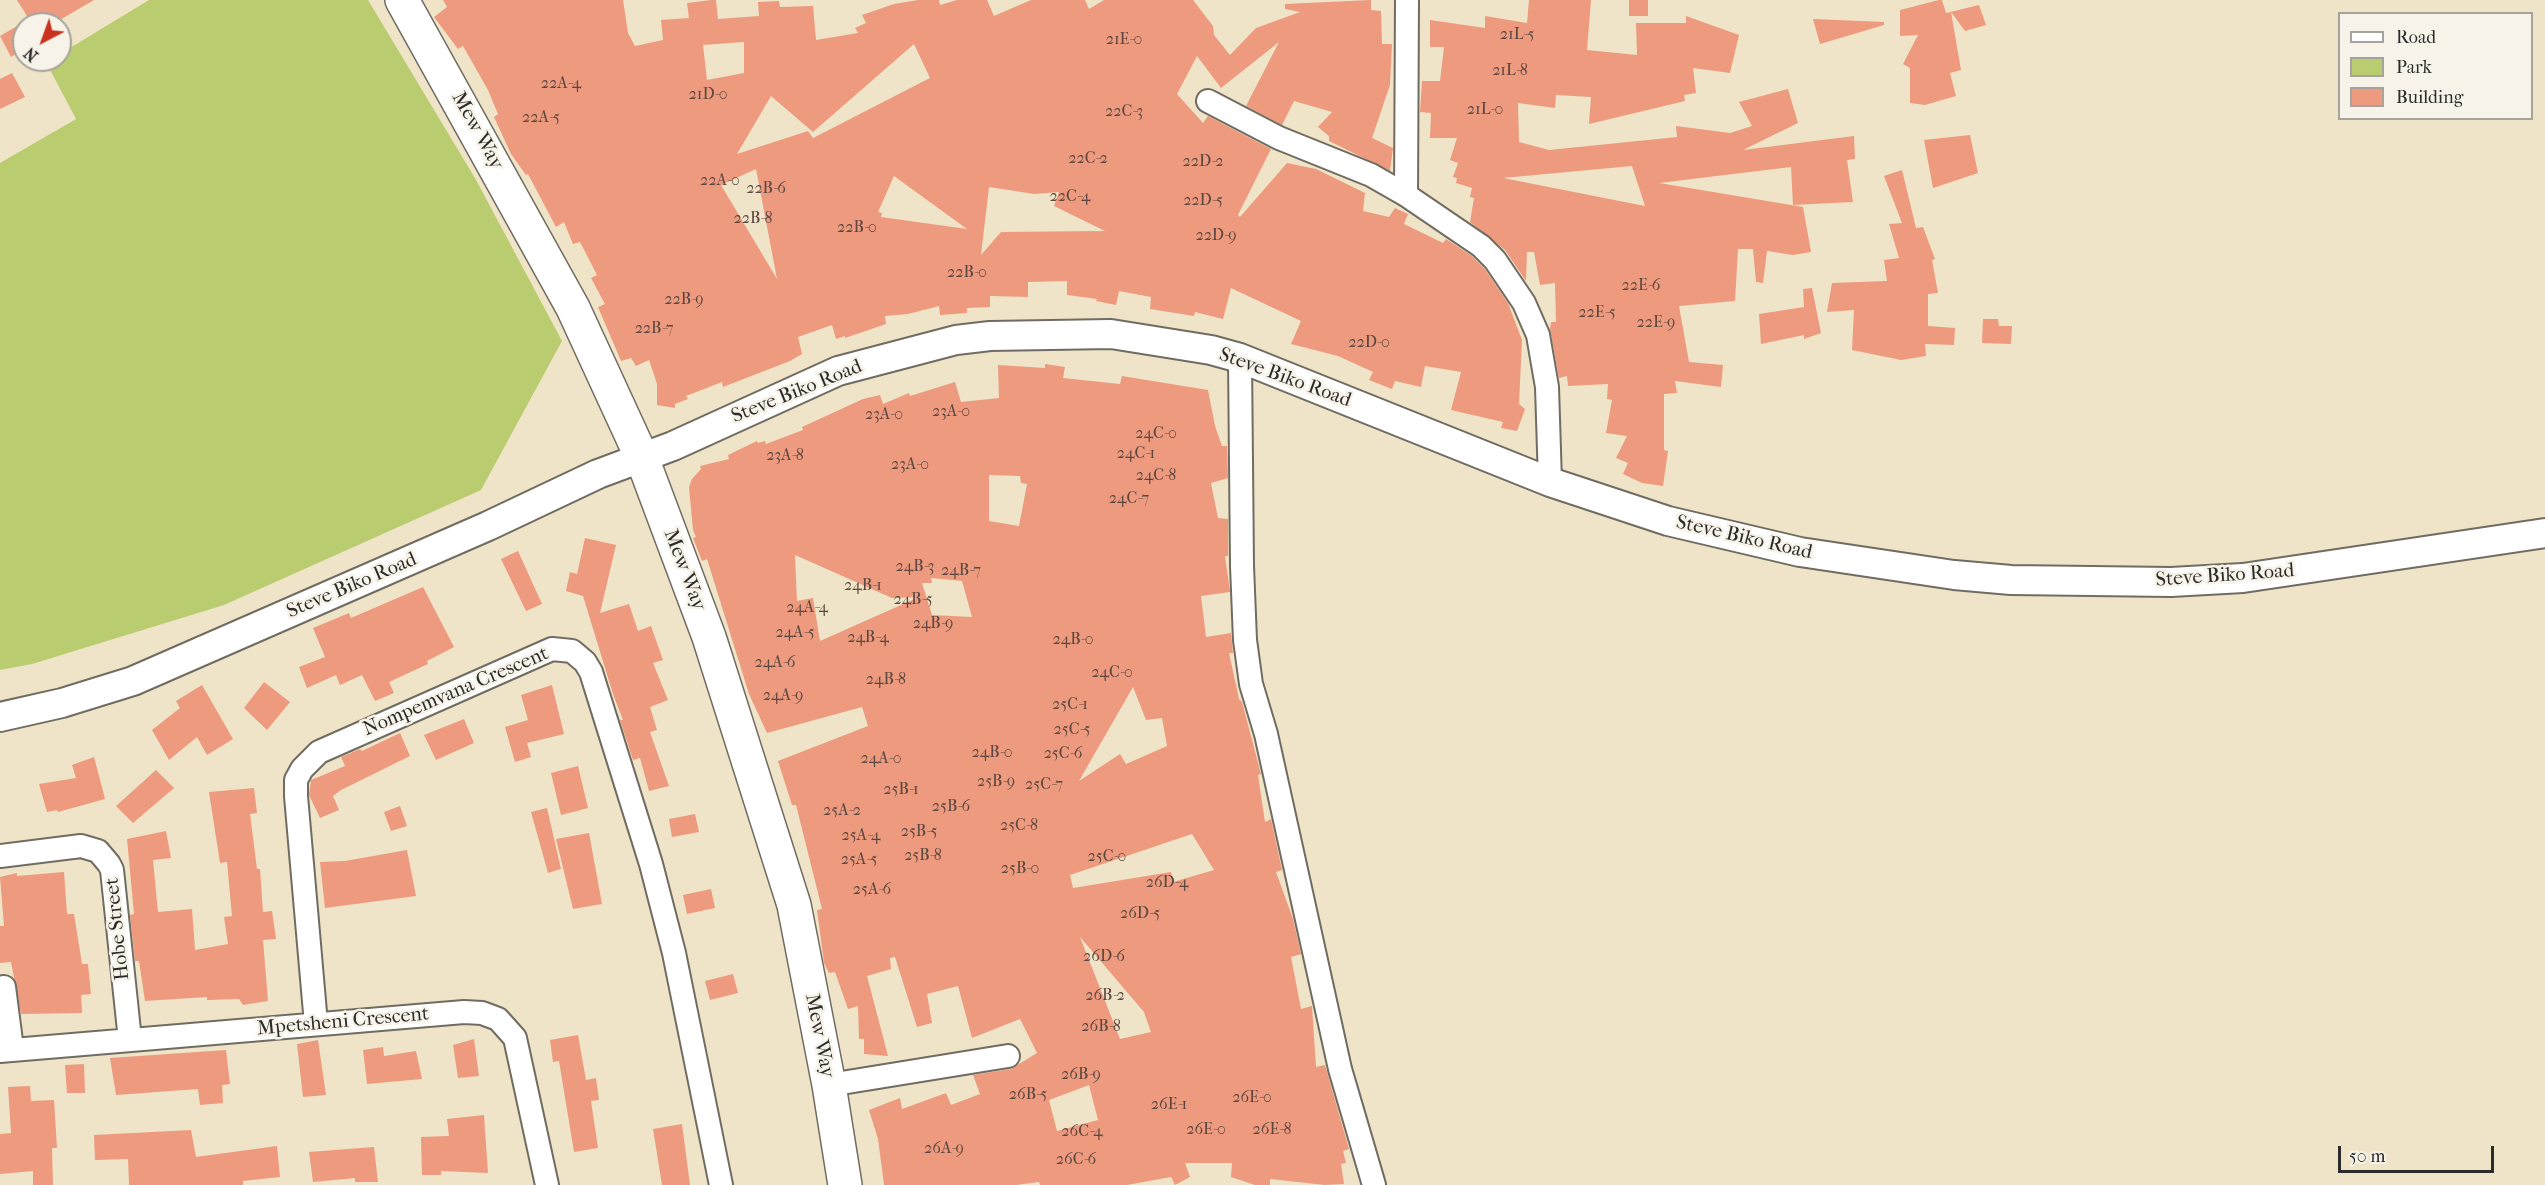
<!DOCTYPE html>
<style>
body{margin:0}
#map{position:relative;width:2545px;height:1185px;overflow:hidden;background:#efe4c8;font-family:"IM FELL French Canon",serif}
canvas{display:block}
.legend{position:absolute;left:2338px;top:12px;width:195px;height:108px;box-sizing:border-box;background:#f7f3e8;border:2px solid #a5a39c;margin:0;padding:8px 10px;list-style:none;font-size:18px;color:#2b2b2b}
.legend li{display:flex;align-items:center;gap:12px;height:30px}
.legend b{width:30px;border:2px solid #a5a39c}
.north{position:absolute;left:12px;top:12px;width:60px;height:60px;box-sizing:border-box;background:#f7f3e8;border:2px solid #a5a39c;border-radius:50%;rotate:221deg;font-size:16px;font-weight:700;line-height:24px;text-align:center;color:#2b2b2b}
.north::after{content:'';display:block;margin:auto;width:21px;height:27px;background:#c8321e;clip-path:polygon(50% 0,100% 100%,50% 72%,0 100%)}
.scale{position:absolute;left:2338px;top:1146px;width:156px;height:27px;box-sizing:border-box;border:3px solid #2b2b2b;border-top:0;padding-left:8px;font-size:18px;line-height:21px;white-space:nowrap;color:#2b2b2b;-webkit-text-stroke:4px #f7f3e8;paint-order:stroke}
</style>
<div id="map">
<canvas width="2545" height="1185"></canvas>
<ul class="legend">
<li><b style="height:8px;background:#fff"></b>Road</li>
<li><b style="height:16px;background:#b9cc6f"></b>Park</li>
<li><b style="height:16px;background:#ed9a7e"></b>Building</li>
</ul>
<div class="north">N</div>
<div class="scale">50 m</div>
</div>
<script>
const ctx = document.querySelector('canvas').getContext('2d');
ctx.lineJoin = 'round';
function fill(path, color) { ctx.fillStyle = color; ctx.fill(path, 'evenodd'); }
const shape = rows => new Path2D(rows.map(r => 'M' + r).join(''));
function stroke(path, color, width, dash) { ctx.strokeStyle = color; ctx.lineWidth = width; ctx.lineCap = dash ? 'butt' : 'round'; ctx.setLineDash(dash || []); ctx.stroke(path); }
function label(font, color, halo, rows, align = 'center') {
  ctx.font = font + ' "IM FELL French Canon",serif'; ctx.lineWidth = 5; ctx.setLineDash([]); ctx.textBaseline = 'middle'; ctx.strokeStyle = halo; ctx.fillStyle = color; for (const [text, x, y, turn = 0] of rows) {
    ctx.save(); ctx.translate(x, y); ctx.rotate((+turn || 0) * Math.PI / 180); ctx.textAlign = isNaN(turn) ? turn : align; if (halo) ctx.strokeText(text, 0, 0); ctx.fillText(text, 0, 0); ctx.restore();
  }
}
const green = shape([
 [149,0,368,0,475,178,562,341,481,490,224,605,32,664,0,670,0,163,76,119,46,62,60,60,60,54]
]);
const building = shape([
 [17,0,94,0,53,24,32,24],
 [443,0,623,0,628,33,635,46,663,40,661,20,689,18,687,3,711,0,716,0,718,19,759,16,758,2,779,1,780,7,813,6,816,40,858,33,855,28,866,23,862,15,894,4,918,0,939,0,940,5,957,0,987,0,994,16,1031,0,1085,0,1089,9,1104,0,1193,0,1213,26,1214,35,1230,55,1256,28,1300,12,1285,9,1285,4,1371,0,1371,10,1381,11,1382,44,1392,44,1390,85,1372,138,1393,148,1390,171,1329,141,1329,136,1318,127,1332,112,1294,101,1282,125,1246,106,1279,42,1221,88,1197,56,1177,94,1203,123,1208,116,1271,149,1238,215,1240,217,1287,163,1316,169,1365,193,1363,211,1389,217,1395,208,1408,214,1404,224,1443,243,1446,239,1472,256,1485,269,1508,303,1522,340,1519,404,1525,409,1517,431,1501,428,1503,422,1451,410,1461,372,1425,366,1421,387,1395,381,1392,389,1369,380,1373,372,1338,356,1291,344,1301,321,1231,288,1223,319,1195,312,1194,316,1150,309,1151,297,1119,291,1116,305,1096,301,1097,299,1067,295,1067,281,1028,282,1028,297,990,296,990,307,967,308,967,313,940,315,939,306,908,314,885,316,886,324,845,338,845,336,836,339,832,325,798,337,802,354,790,361,723,387,722,382,686,396,688,399,675,404,675,408,657,405,657,384,649,360,636,366,631,358,621,361,598,307,605,304,591,278,597,275,580,242,573,244,564,222,556,227,528,174,526,175,511,154,494,117,498,114,488,90,463,46,458,49,434,17,447,7],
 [744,42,744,73,707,80,703,45],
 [914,44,930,78,813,138,808,131,737,154,771,96,813,132],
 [756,169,777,279,721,185],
 [894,176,967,229,881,217,882,213,878,212],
 [989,187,1034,194,1059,192,1054,206,1105,231,1001,232,981,255],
 [1529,0,1591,0,1587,50,1637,55,1636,23,1686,23,1686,16,1739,35,1730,73,1693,68,1696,93,1684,95,1685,101,1589,124,1591,97,1556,95,1555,108,1518,103,1519,142,1549,150,1677,137,1676,126,1730,133,1752,126,1739,102,1788,89,1798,123,1743,150,1854,136,1855,159,1847,160,1853,202,1793,205,1791,167,1659,183,1803,207,1811,252,1793,255,1767,251,1763,283,1756,282,1753,249,1738,249,1735,301,1679,306,1689,362,1723,365,1721,387,1675,381,1677,393,1664,394,1664,450,1668,451,1663,486,1642,483,1623,474,1628,463,1616,458,1627,436,1606,433,1612,400,1607,399,1608,384,1568,386,1567,376,1559,378,1550,329,1551,322,1556,322,1555,283,1540,285,1534,252,1527,252,1526,281,1505,250,1470,222,1474,198,1470,197,1472,188,1456,183,1457,178,1453,177,1458,163,1450,160,1457,138,1430,138,1431,113,1420,112,1422,81,1440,81,1444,47,1430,47,1430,20,1485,28,1485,16,1527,23],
 [1632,166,1645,206,1503,178],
 [1629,0,1648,0,1648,16,1629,16],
 [1939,0,1942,0,1946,13,1979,5,1986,25,1965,31,1951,12,1961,70,1950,73,1956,96,1925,105,1910,103,1910,68,1903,64,1918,35,1900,36,1900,10],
 [1813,19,1884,22,1884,25,1820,44],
 [24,22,24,49,11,57,0,36],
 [12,73,25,97,0,109,0,79],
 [1970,135,1978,173,1933,188,1924,140],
 [1902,170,1916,228,1923,227,1935,259,1932,260,1938,293,1928,294,1928,326,1955,328,1954,345,1925,344,1926,356,1901,360,1852,350,1854,310,1827,312,1832,283,1887,281,1884,260,1899,258,1889,224,1902,223,1884,176],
 [1812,288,1821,333,1804,339,1804,335,1761,344,1759,314,1804,307,1803,289],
 [1983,319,1998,319,1999,326,2012,326,2011,344,1982,343],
 [1045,364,1065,367,1063,378,1120,384,1122,376,1208,390,1215,426,1222,446,1227,446,1228,478,1211,483,1218,518,1228,519,1228,556,1225,556,1230,592,1201,596,1206,637,1231,633,1233,653,1229,653,1239,699,1242,702,1261,774,1258,775,1265,822,1271,819,1282,870,1276,872,1293,919,1301,954,1291,957,1301,1009,1312,1006,1316,1067,1325,1065,1349,1149,1343,1151,1346,1163,1341,1164,1344,1184,1325,1185,1270,1179,1270,1185,1255,1185,1231,1177,1232,1163,1185,1163,1190,1177,1175,1185,1171,1177,1127,1185,1040,1185,1039,1182,1016,1185,884,1185,878,1139,869,1110,900,1098,902,1109,946,1093,951,1105,980,1094,973,1075,1011,1069,1037,1053,1020,1019,972,1038,958,986,927,994,932,1023,917,1027,895,957,890,958,891,969,867,976,888,1056,864,1054,864,1039,859,1039,858,1006,848,1009,835,972,829,973,824,963,817,910,822,909,796,805,792,805,778,761,868,726,862,707,767,733,749,694,707,559,702,561,693,538,696,537,693,530,689,487,692,479,701,469,700,466,729,459,728,455,757,441,758,443,765,441,766,444,803,430,802,427,863,399,880,395,883,404,909,393,910,396,955,382,961,402,999,398,998,365,1045,368],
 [989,475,1020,476,1021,483,1027,484,1019,526,989,521],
 [795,555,892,598,919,597,820,641,813,598,797,601],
 [931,578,962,581,972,617,932,615,922,583,932,583],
 [1133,687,1146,720,1162,718,1167,746,1126,764,1120,754,1079,781],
 [1192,834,1214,870,1173,882,1171,872,1073,888,1070,875],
 [1080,937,1144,1012,1151,1032,1120,1039],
 [1089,1085,1098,1120,1057,1131,1049,1100],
 [585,538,616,545,600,613,629,604,638,631,651,626,663,660,653,663,668,700,650,707,657,730,650,732,669,786,649,791,640,758,633,760,620,720,623,720,613,694,583,596,566,591,570,572,577,574],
 [518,551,542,604,526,611,501,559],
 [423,587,454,647,427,661,428,664,389,682,394,693,375,701,362,675,340,685,336,675,307,688,299,667,325,657,313,628,349,613,351,618],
 [264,682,290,702,267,730,244,708],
 [202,685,233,739,207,755,197,737,169,760,152,730,180,708,176,701],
 [552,685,564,734,527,743,531,757,515,762,505,727,528,720,521,695],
 [464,719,474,743,436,760,424,735],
 [400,733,410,756,341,790,333,796,339,810,320,818,309,795,311,780,345,766,341,757,360,749,362,751],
 [94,757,105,799,58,812,57,810,47,812,39,784,76,778,72,765],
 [578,766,588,808,561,815,551,773],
 [156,770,174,788,133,823,116,806],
 [254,788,257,813,250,814,257,869,260,869,263,912,272,911,276,939,263,940,268,1001,243,1005,239,999,207,1000,207,997,145,1001,139,961,135,961,130,915,134,914,127,839,166,831,171,858,153,860,158,912,192,909,195,950,228,944,224,917,232,916,227,862,220,863,209,792],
 [400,806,407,826,391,831,384,812],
 [547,808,561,869,548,873,531,812],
 [695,814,699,832,672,837,669,819],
 [589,833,602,904,573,909,556,839],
 [407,850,416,896,325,908,320,862,345,861],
 [64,872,67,914,74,914,82,964,88,964,91,994,81,995,82,1013,21,1014,11,962,0,963,0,926,4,926,0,877,17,873,17,876],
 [711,889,715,908,687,914,683,895],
 [733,974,738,993,710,1000,705,981],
 [578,1035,586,1080,596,1078,599,1100,591,1101,598,1148,574,1152,559,1061,553,1062,550,1040],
 [474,1039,479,1076,458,1078,453,1045],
 [318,1040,326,1095,303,1097,297,1044],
 [383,1047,384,1056,416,1051,422,1079,367,1084,363,1050],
 [226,1050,230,1084,222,1085,223,1103,200,1105,198,1089,116,1095,110,1058],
 [84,1064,85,1093,67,1093,65,1065],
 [30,1086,31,1101,54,1100,57,1148,52,1148,53,1185,33,1185,33,1171,0,1174,0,1134,11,1133,8,1087],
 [484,1115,488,1173,441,1171,441,1175,422,1175,421,1137,449,1136,447,1119],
 [682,1124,690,1185,662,1185,653,1129],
 [191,1130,196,1157,277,1146,280,1177,243,1181,243,1185,129,1185,128,1159,95,1160,94,1135],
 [374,1147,378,1182,355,1182,355,1178,313,1182,309,1152]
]);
const minor = shape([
 [1208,101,1279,138,1371,175,1406,195,1481,246,1495,260,1524,303,1538,335,1547,387,1550,482],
 [1406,195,1407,0],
 [1240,358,1242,566,1245,640,1251,684,1266,734,1340,1069,1374,1185],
 [0,856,81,846,98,851,109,864,112,870,130,1040],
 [4,987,12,1049],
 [316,1024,296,796,296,780,302,769,319,752,552,649,572,651,585,662,591,672,651,864,674,953,721,1185],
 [0,1051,464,1012,482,1013,498,1019,515,1038,547,1185],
 [829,1085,1008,1056]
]);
const tertiary = shape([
 [0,717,62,703,133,681,488,526,598,474,673,446,838,371,956,340,990,336,1111,334,1211,350,1240,358,1550,482,1668,521,1800,552,1954,575,2011,580,2171,582,2243,578,2545,533]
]);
const primary = shape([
 [402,0,573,308,642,458,709,637,794,905,829,1085,845,1185]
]);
const numberNames = [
 ["21L-5",1517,35],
 ["21E-0",1124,40],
 ["21L-8",1510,71],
 ["22A-4",561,84],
 ["21D-0",708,95],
 ["21L-0",1485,110],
 ["22C-3",1124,112],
 ["22A-5",541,118],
 ["22C-2",1088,159],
 ["22D-2",1203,162],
 ["22A-0",720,181],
 ["22B-6",766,189],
 ["22C-4",1070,197],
 ["22D-5",1203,201],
 ["22B-8",753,219],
 ["22B-0",857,228],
 ["22D-9",1216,236],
 ["22B-0",967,273],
 ["22E-6",1641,286],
 ["22B-9",684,300],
 ["22E-5",1597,313],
 ["22E-9",1656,323],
 ["22B-7",654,329],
 ["22D-0",1369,343],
 ["23A-0",951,412],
 ["23A-0",884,415],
 ["24C-0",1156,434],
 ["24C-1",1136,454],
 ["23A-8",785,456],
 ["23A-0",910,465],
 ["24C-8",1156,476],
 ["24C-7",1129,499],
 ["24B-3",915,567],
 ["24B-7",961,571],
 ["24B-1",863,586],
 ["24B-5",913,600],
 ["24A-4",807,608],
 ["24B-9",933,624],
 ["24A-5",795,633],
 ["24B-4",868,638],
 ["24B-0",1073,640],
 ["24A-6",775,663],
 ["24C-0",1112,673],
 ["24B-8",886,680],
 ["24A-9",783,696],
 ["25C-1",1070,705],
 ["25C-5",1072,730],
 ["24B-0",992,753],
 ["25C-6",1063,754],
 ["24A-0",881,759],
 ["25B-9",996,782],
 ["25C-7",1044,785],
 ["25B-1",901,790],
 ["25B-6",951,807],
 ["25A-2",842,811],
 ["25C-8",1019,826],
 ["25B-5",919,832],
 ["25A-4",861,836],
 ["25B-8",923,856],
 ["25C-0",1107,857],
 ["25A-5",859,860],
 ["25B-0",1020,869],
 ["26D-4",1167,883],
 ["25A-6",872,890],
 ["26D-5",1140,914],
 ["26D-6",1104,957],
 ["26B-2",1105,996],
 ["26B-8",1101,1027],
 ["26B-9",1081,1075],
 ["26B-5",1028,1095],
 ["26E-0",1252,1098],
 ["26E-1",1169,1105],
 ["26E-0",1206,1130],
 ["26E-8",1272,1130],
 ["26C-4",1082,1132],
 ["26A-9",944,1149],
 ["26C-6",1076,1160]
];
const streetNames = [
 ["Mew Way",477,131,61],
 ["Steve Biko Road",1285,378,20],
 ["Steve Biko Road",797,392,-22],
 ["Steve Biko Road",1744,538,13],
 ["Mew Way",684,570,69],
 ["Steve Biko Road",2225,576,-4],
 ["Steve Biko Road",352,586,-23],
 ["Nompemvana Crescent",456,692,-23],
 ["Hobe Street",118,929,-96],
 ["Mpetsheni Crescent",343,1022,-5],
 ["Mew Way",819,1036,79]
];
fill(green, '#b9cc6f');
fill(building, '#ed9a7e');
stroke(minor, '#706c62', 26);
stroke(tertiary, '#706c62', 32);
stroke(primary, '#706c62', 36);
stroke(minor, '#fff', 22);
stroke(tertiary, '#fff', 28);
stroke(primary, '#fff', 33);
label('16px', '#5c4740', null, numberNames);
label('20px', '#2b2b2b', '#f7f3e8', streetNames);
</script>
